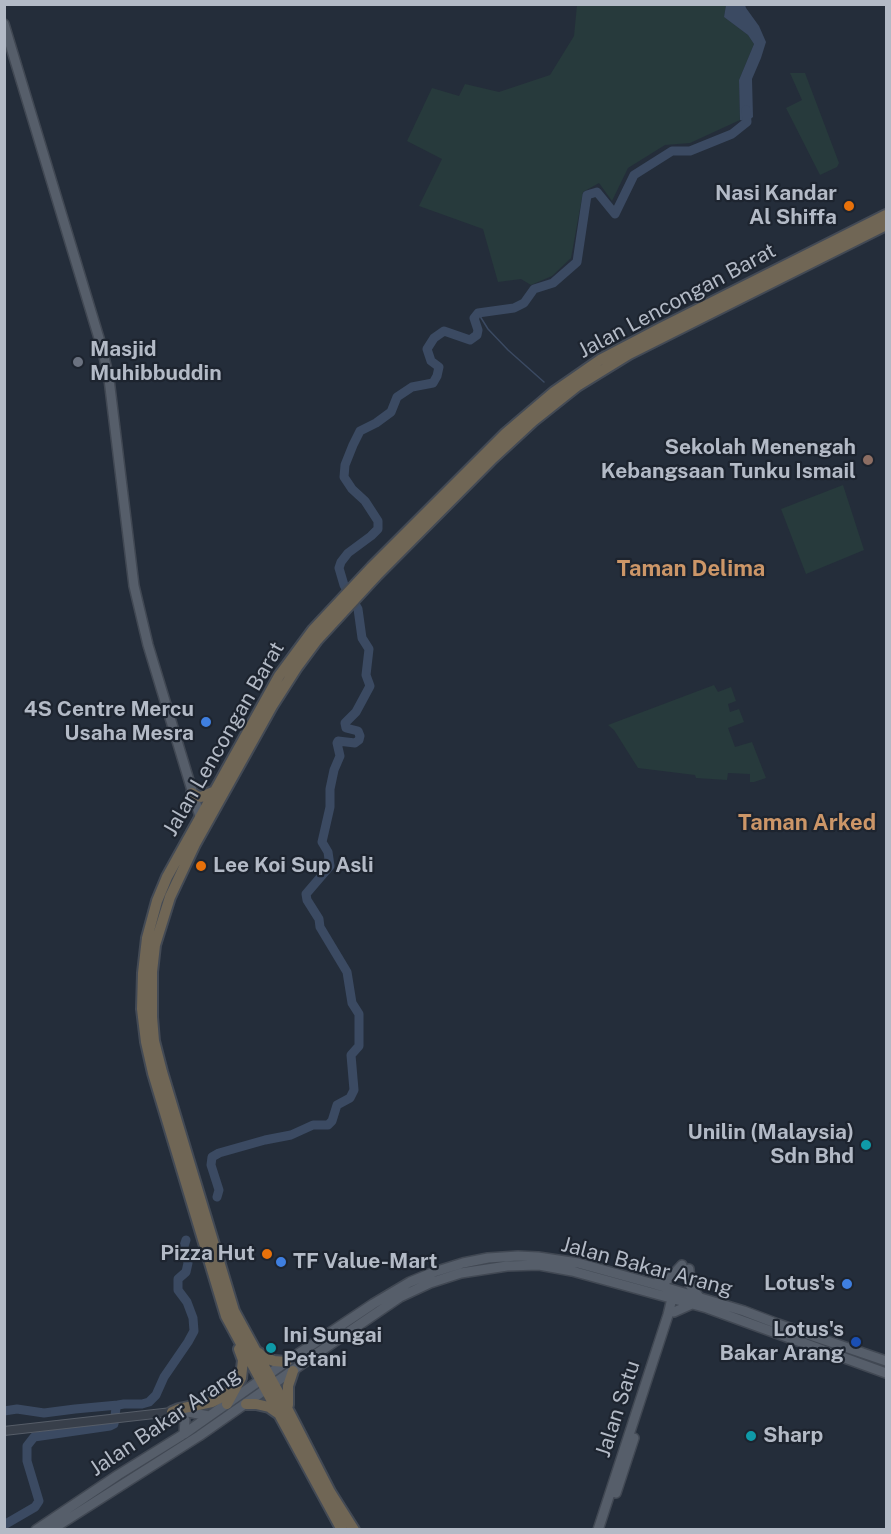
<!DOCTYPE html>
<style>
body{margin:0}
#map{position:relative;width:891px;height:1534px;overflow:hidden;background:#242d3a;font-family:"Public Sans",sans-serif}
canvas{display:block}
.frame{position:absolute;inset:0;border:6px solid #b3bac6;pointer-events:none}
</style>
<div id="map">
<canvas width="891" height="1534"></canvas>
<div class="frame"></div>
</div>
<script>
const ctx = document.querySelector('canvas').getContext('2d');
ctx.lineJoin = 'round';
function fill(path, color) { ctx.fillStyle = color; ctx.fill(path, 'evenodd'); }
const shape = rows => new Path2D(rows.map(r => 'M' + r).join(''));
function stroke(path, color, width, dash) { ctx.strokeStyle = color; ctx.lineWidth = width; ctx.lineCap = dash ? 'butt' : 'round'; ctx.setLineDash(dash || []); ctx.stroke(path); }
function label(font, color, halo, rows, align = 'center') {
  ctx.font = font + ' "Public Sans",sans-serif'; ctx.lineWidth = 4.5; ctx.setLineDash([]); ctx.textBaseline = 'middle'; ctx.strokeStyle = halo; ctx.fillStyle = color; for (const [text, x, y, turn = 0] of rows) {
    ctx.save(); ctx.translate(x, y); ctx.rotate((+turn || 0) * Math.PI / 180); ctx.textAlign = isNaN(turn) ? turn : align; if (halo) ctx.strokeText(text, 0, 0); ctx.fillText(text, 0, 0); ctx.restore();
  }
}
const green = shape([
 [577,5,726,5,724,17,748,35,754,44,739,80,740,120,690,143,665,145,628,168,612,201,599,183,583,192,571,258,552,276,531,285,521,279,498,282,483,229,419,206,442,159,407,141,432,88,459,96,465,84,499,92,550,75,574,36],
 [790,73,805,73,839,163,837,167,820,175,786,108,802,100],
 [843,485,864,550,806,574,781,509],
 [714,685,718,692,731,687,736,701,728,704,730,712,739,709,744,722,728,728,735,747,752,742,766,778,754,782,750,782,750,774,728,773,727,780,696,778,695,775,638,768,614,730,608,725]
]);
const water = shape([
 [726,5,745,5,746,8,759,26,766,42,761,58,752,79,753,117,747,122,740,120,739,80,754,44,748,35,724,17]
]);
const stream = shape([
 [478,313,488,329,508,350,544,382]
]);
const river = shape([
 [217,1197,219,1190,211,1165,212,1157,219,1153,265,1140,291,1135,313,1125,328,1125,332,1121,337,1105,350,1098,354,1090,351,1055,359,1046,359,1014,352,1003,347,972,320,927,319,919,307,900,306,894,330,866,328,852,322,842,330,807,330,789,334,770,340,756,337,743,338,741,355,743,359,740,360,736,358,731,346,728,345,723,356,712,370,686,366,675,369,649,362,638,358,609,344,585,339,568,341,562,348,553,371,536,378,529,378,521,365,501,352,489,344,477,345,465,353,445,360,431,376,423,391,412,397,397,412,387,433,383,437,376,439,367,431,361,427,349,434,338,444,331,470,340,477,335,478,330,474,318,478,313,514,308,524,303,534,289,553,283,577,262,587,195,597,192,615,214,634,175,672,151,690,151,732,134,747,122,746,110],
 [4,1411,17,1409,44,1413,75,1409,118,1405],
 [4,1525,35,1507,39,1501,27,1461,27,1446,34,1437,110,1426,114,1424,116,1408,118,1405,124,1404,142,1404,149,1402,156,1395,164,1377,188,1342,194,1331,193,1318,187,1302,178,1290,178,1279,186,1272,188,1263,184,1246,186,1240]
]);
const minor = shape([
 [4,1431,172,1412]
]);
const major = shape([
 [4,24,102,348,109,379,134,586,148,645,201,820],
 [689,1269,690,1285,699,1297],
 [654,1284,663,1282,670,1278,682,1265],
 [674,1312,692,1304],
 [174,1412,181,1414,185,1420,184,1434],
 [177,1412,188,1412,209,1416],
 [616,1493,634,1438],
 [36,1530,118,1475,184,1434,286,1362,373,1304,410,1282,434,1272,463,1263,488,1258,518,1256,538,1257,578,1263,654,1284,744,1311,778,1324,886,1361],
 [51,1530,199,1436,309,1359,400,1297,430,1283,461,1273,507,1266,539,1265,572,1271,707,1308,886,1373],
 [598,1530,668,1315,673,1294]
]);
const highway = shape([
 [192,793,197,796,201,797,215,791],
 [259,1353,263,1357,274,1361,286,1362],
 [227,1404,241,1378,243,1360,239,1349],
 [246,1404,256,1404,269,1407,279,1414],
 [288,1405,288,1386,293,1371],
 [172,1412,179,1409,212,1402,220,1398,233,1389],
 [342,1530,226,1316,153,1073,146,1042,142,1009,143,973,147,938,157,901,167,877,279,676,313,630,372,567,506,433,554,392,600,360,661,328,886,215],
 [354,1530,330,1492,289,1412,234,1311,162,1072,154,1041,152,1017,152,972,155,945,170,897,195,844,272,706,297,667,317,640,377,575,493,458,533,421,577,386,629,354,886,225]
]);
const markers = [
 [849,206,6,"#e8710a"],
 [78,362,6,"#6b7280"],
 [868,460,6,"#8d6e63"],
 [206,722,6,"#3f7fe0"],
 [201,866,6,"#e8710a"],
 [866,1145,6,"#0f9aa8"],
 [267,1254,6,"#e8710a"],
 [281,1262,6,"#3f7fe0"],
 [847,1284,6,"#3f7fe0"],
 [856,1342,6,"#1a4fb4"],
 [271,1348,6,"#0f9aa8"],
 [751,1436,6,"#0f9aa8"]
];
const poiNames = [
 ["Nasi Kandar",837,194],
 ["Al Shiffa",837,218],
 ["Masjid",90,350,"left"],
 ["Muhibbuddin",90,374,"left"],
 ["Sekolah Menengah",856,448],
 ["Kebangsaan Tunku Ismail",856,472],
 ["4S Centre Mercu",194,710],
 ["Usaha Mesra",194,734],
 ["Lee Koi Sup Asli",213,866,"left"],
 ["Unilin (Malaysia)",854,1133],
 ["Sdn Bhd",854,1157],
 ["Pizza Hut",255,1254],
 ["TF Value-Mart",293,1262,"left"],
 ["Lotus's",835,1284],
 ["Lotus's",844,1330],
 ["Bakar Arang",844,1354],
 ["Ini Sungai",283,1336,"left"],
 ["Petani",283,1360,"left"],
 ["Sharp",763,1436,"left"]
];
const streetNames = [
 ["Jalan Lencongan Barat",677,301,-28],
 ["Jalan Lencongan Barat",224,739,-60],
 ["Jalan Bakar Arang",647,1267,15],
 ["Jalan Satu",618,1409,-72],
 ["Jalan Bakar Arang",165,1422,-34]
];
const neighbourhoodNames = [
 ["Taman Delima",691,569],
 ["Taman Arked",807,823]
];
fill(green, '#273a3c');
fill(water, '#3b4a62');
stroke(stream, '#3b4a62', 1.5);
stroke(river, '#3b4a62', 9);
stroke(minor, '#565d68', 10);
stroke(major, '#414853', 12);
stroke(highway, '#434a55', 14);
stroke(minor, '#383f4a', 8);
stroke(major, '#565e6a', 9);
stroke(highway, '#706655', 10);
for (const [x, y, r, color] of markers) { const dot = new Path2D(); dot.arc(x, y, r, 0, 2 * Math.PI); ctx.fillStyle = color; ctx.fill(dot); stroke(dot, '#1d242f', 2); }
label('bold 21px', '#b3bac6', '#1d242f', poiNames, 'right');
label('21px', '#b3bac6', '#1d242f', streetNames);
label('bold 22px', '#cc9668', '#1d242f', neighbourhoodNames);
</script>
